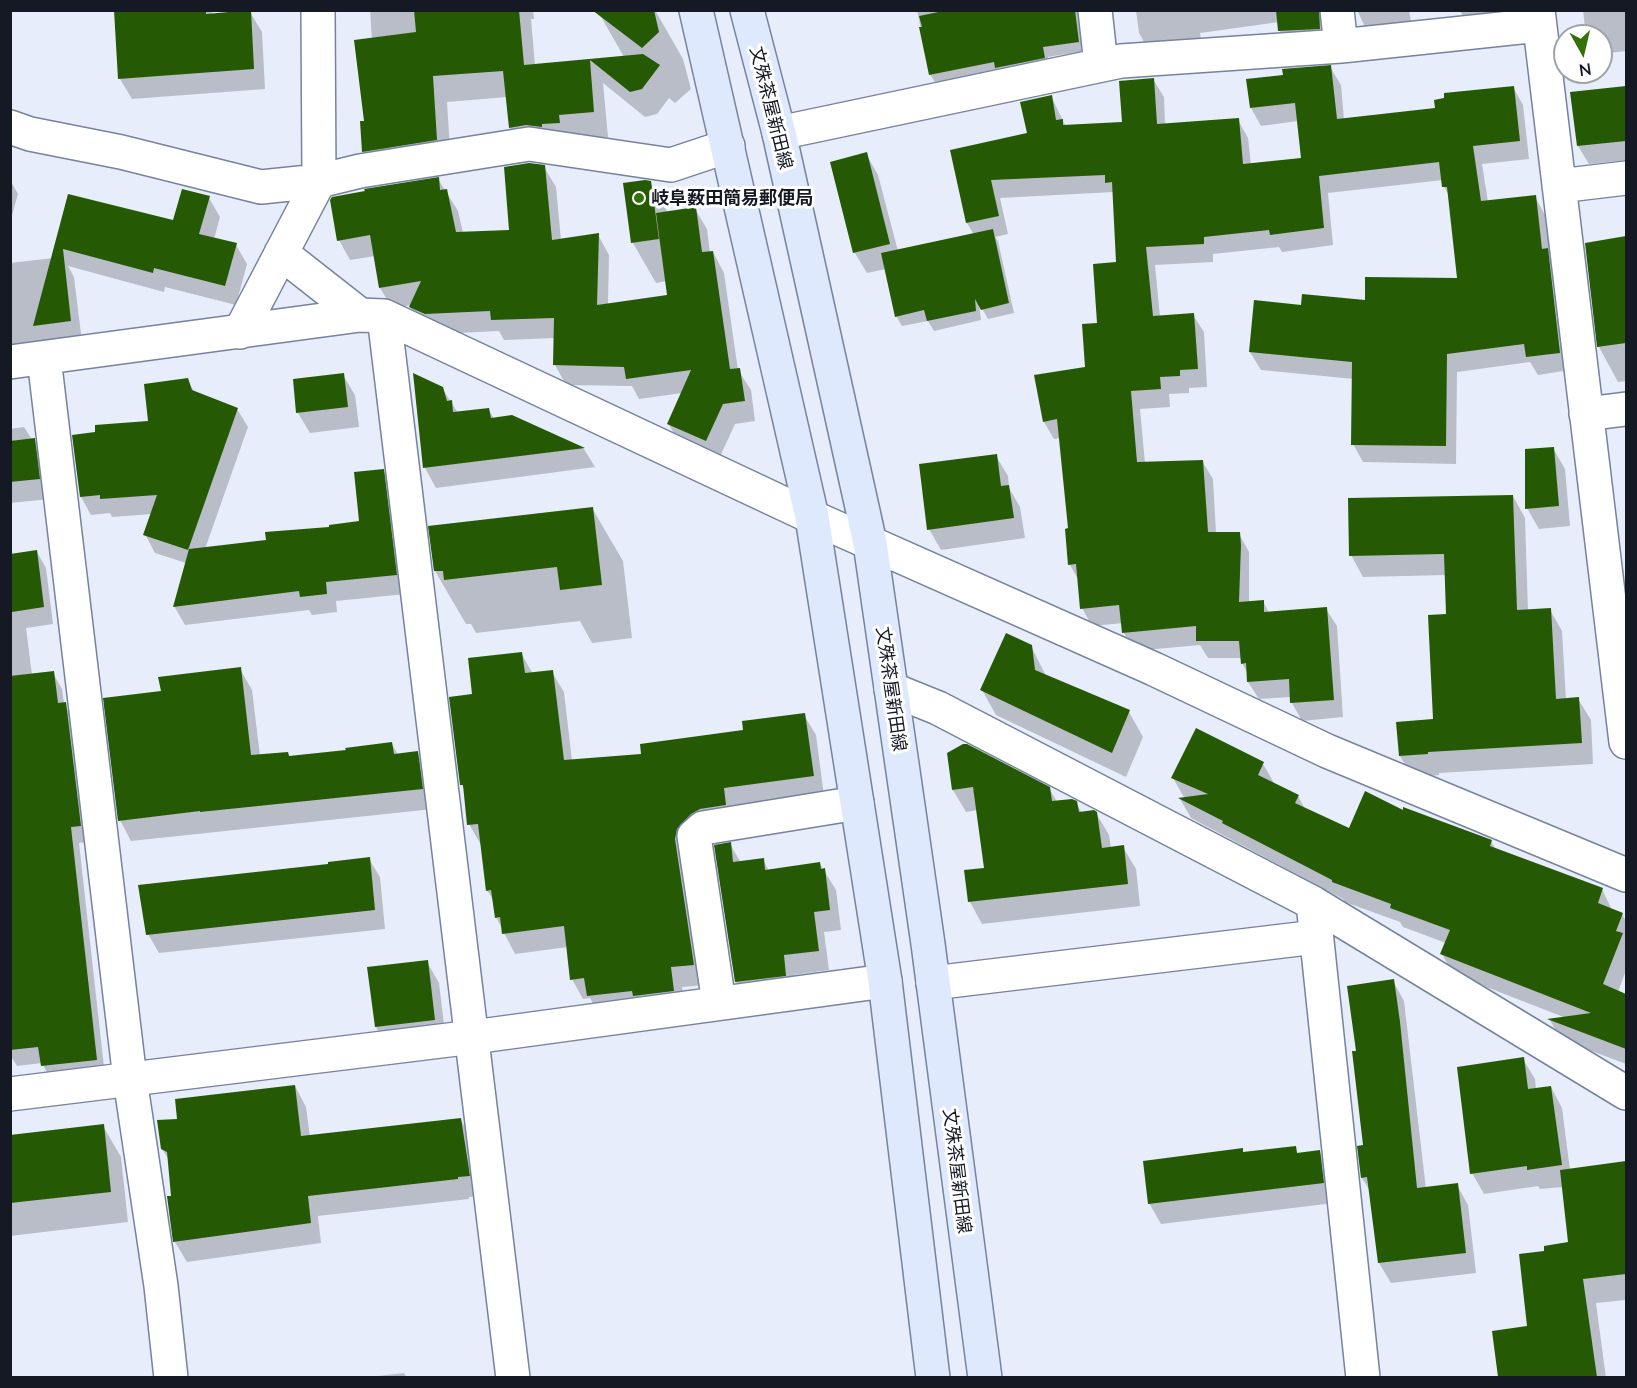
<!DOCTYPE html>
<meta charset="utf-8">
<style>
body{margin:0}
#map{position:relative;width:1637px;height:1388px;overflow:hidden;background:#e7edfa;font-family:Lato,sans-serif}
canvas{display:block}
.frame{position:absolute;inset:0;border:12px solid #141924;pointer-events:none}
.north{position:absolute;left:1553px;top:24px;width:60px;height:60px;box-sizing:border-box;background:#fff;border:2px solid #a1a3a7;border-radius:50%;rotate:172deg;font-size:16px;font-weight:700;line-height:24px;text-align:center;color:#141924}
.north::after{content:'';display:block;margin:auto;width:21px;height:27px;background:#347209;clip-path:polygon(50% 0,100% 100%,50% 72%,0 100%)}
</style>
<div id="map">
<canvas width="1637" height="1388"></canvas>
<div class="frame"></div>
<div class="north">N</div>
</div>
<script>
const ctx = document.querySelector('canvas').getContext('2d');
ctx.lineJoin = 'round';
function fill(path, color) { ctx.fillStyle = color; ctx.fill(path, 'evenodd'); }
const shape = rows => new Path2D(rows.map(r => 'M' + r).join(''));
function stroke(path, color, width, dash) { ctx.strokeStyle = color; ctx.lineWidth = width; ctx.lineCap = dash ? 'butt' : 'round'; ctx.setLineDash(dash || []); ctx.stroke(path); }
function label(font, color, halo, rows, align = 'center') {
  ctx.font = font + ' Lato,"Noto Sans JP",sans-serif'; ctx.lineWidth = 6; ctx.setLineDash([]); ctx.textBaseline = 'middle'; ctx.strokeStyle = halo; ctx.fillStyle = color; for (const [text, x, y, turn = 0] of rows) {
    ctx.save(); ctx.translate(x, y); ctx.rotate((+turn || 0) * Math.PI / 180); ctx.textAlign = isNaN(turn) ? turn : align; if (halo) ctx.strokeText(text, 0, 0); ctx.fillText(text, 0, 0); ctx.restore();
  }
}
const shadow = shape([
 [115,10,211,10,213,15,250,12,262,32,265,89,132,99,120,79],
 [370,10,533,10,534,19,531,19,535,65,624,57,600,15,600,10,655,10,683,59,691,89,675,103,669,98,657,114,645,117,603,83,608,137,573,141,525,153,510,128,507,97,447,102,451,165,378,177,363,151,372,39],
 [917,10,1078,10,1084,51,1048,57,1050,68,936,84,930,74],
 [1136,10,1332,10,1327,42,1288,45,1280,31,1279,22,1200,33,1201,39,1147,47,1139,33],
 [1357,10,1409,10,1411,22,1366,29],
 [1460,10,1515,10,1515,13,1468,28],
 [1583,10,1626,10,1626,51,1601,54,1601,36,1586,36],
 [1330,67,1341,85,1344,120,1436,110,1513,87,1523,105,1529,159,1482,164,1488,202,1535,197,1545,215,1550,255,1557,268,1570,370,1538,375,1530,362,1457,372,1456,464,1363,462,1353,444,1354,379,1261,370,1250,352,1302,306,1366,301,1459,279,1450,197,1444,187,1443,180,1328,193,1333,245,1282,252,1279,247,1213,254,1213,262,1155,265,1160,317,1193,315,1204,332,1207,387,1189,388,1189,393,1169,394,1170,407,1140,409,1145,463,1202,461,1213,479,1216,533,1239,534,1249,552,1249,602,1263,601,1269,613,1326,609,1337,626,1343,717,1302,721,1292,703,1291,697,1259,699,1248,682,1248,674,1242,663,1242,658,1208,658,1200,645,1134,651,1124,633,1123,623,1092,626,1082,608,1079,581,1070,565,1067,530,1070,530,1060,438,1054,439,1044,422,1086,368,1118,263,1113,192,1000,198,1008,234,995,237,998,241,1014,313,988,319,979,303,981,320,934,331,928,321,902,326,896,316,886,269,867,273,855,253,831,163,866,154,878,175,898,251,974,235,967,223,952,151,1029,135,1051,96,1066,127,1123,123,1153,79,1164,97,1165,125,1238,120,1248,138,1251,165,1302,159,1298,121,1261,126,1251,108,1284,77],
 [1626,87,1626,160,1589,164,1578,146,1572,93],
 [544,167,556,187,561,240,598,235,609,255,608,305,669,296,667,281,656,283,633,243,625,184,650,183,668,213,695,209,707,229,710,253,713,252,724,273,738,370,751,390,755,421,735,424,718,461,680,444,668,423,682,393,639,399,632,386,566,385,555,365,555,338,504,340,499,331,437,334,422,327,410,307,412,305,392,308,380,288,375,256,350,260,339,240,438,179,458,211,463,233,511,231],
 [10,180,18,194,10,222],
 [209,198,220,217,214,239,236,245,247,264,236,305,165,287,164,292,68,266,74,277,82,342,10,350,10,263,62,257,56,246,174,222],
 [1626,237,1626,381,1618,382,1599,347,1587,244],
 [343,375,355,395,359,427,310,433,298,413],
 [415,376,442,388,458,413,489,410,494,419,512,416,584,449,595,467,436,488,425,468],
 [187,380,195,393,237,409,248,427,205,549,268,541,361,523,383,471,394,489,406,594,336,601,337,612,312,615,309,610,185,625,174,606,186,563,155,553,145,534,152,514,112,517,110,513,91,515,81,497],
 [24,427,45,460,50,499,10,503,10,429],
 [1553,448,1565,469,1570,526,1539,529,1527,508],
 [996,456,1008,476,1009,488,1020,507,1025,538,941,550,929,529],
 [1513,496,1525,518,1528,611,1550,610,1562,631,1566,700,1578,699,1591,720,1593,764,1439,773,1439,775,1413,778,1400,756,1398,724,1435,721,1448,616,1446,575,1363,577,1351,555],
 [592,508,623,561,632,638,592,643,580,621,476,633,471,624,466,624,435,571,430,527],
 [37,552,46,568,53,624,26,628,32,675,53,673,62,689,64,704,75,720,89,842,79,843,105,1076,52,1082,42,1063,17,1066,10,1055,10,555],
 [1031,646,1046,676,1129,712,1143,737,1126,777,996,715,982,690],
 [521,653,533,674,552,672,564,692,572,761,643,755,804,715,816,735,824,796,711,830,705,985,682,987,685,1011,600,1016,590,998,583,999,572,979,568,947,515,954,496,917,494,901,487,890,481,845,469,824,465,790,461,784,474,695],
 [240,669,252,690,260,756,288,753,290,758,348,752,392,744,398,755,417,753,429,774,433,809,131,841,120,820,162,692],
 [948,754,1049,788,1057,802,1076,803,1082,813,1096,813,1109,835,1111,848,1123,847,1136,869,1140,906,982,924,970,902,986,869,978,810,966,812,953,790],
 [1263,764,1274,783,1298,796,1305,809,1349,830,1405,813,1491,841,1496,850,1602,889,1612,910,1622,914,1626,921,1626,970,1618,992,1626,995,1626,1064,1560,1039,1550,1020,1566,1018,1453,974,1442,954,1446,943,1403,927,1400,922,1345,902,1343,899,1191,818,1180,799,1185,799,1173,778],
 [730,844,741,863,763,860,769,871,820,864,836,890,841,930,824,932,829,970,794,975,797,995,748,1002,736,982,716,846],
 [369,859,380,877,385,929,159,953,148,934,330,866],
 [427,962,439,983,446,1041,388,1048,376,1027],
 [1393,981,1404,1001,1426,1189,1457,1185,1468,1205,1476,1273,1391,1283,1379,1263,1370,1191,1362,1178,1365,1146,1358,1052],
 [1523,1059,1535,1079,1536,1089,1551,1087,1562,1108,1570,1170,1626,1163,1626,1300,1596,1303,1606,1378,1500,1378,1494,1332,1528,1328,1546,1252,1570,1244,1563,1187,1540,1189,1538,1186,1484,1194,1472,1173],
 [295,1086,306,1107,310,1137,461,1120,472,1140,480,1196,469,1197,469,1199,318,1216,321,1243,187,1262,175,1242,169,1160,162,1149,179,1120],
 [103,1126,121,1157,128,1222,10,1236,10,1137],
 [1295,1148,1298,1154,1319,1151,1331,1172,1334,1203,1161,1224,1149,1203,1242,1150,1244,1154],
 [404,1373,407,1378,361,1378]
]);
const building = shape([
 [114,10,206,10,206,14,251,10,254,69,118,79],
 [414,10,519,10,524,65,643,54,660,65,642,89,630,92,590,60,594,112,559,115,560,123,542,124,542,127,526,125,509,128,503,71,433,76,437,140,362,152,360,121,364,121,354,40,416,32],
 [592,10,654,10,659,32,642,48],
 [948,10,1075,10,1079,42,1043,47,1045,58,995,68,994,62,929,75,919,27,922,27,919,16],
 [1276,10,1319,10,1320,29,1278,31],
 [1331,65,1337,119,1435,108,1434,100,1444,98,1444,93,1514,86,1520,141,1473,146,1481,201,1536,195,1542,249,1548,248,1560,353,1526,357,1524,344,1447,354,1446,446,1351,445,1352,362,1249,352,1254,300,1301,305,1302,294,1365,300,1365,277,1457,278,1447,187,1442,187,1439,162,1319,176,1324,228,1270,235,1269,230,1204,237,1204,244,1146,247,1153,316,1194,313,1198,369,1180,370,1180,376,1160,377,1161,389,1131,391,1137,462,1203,460,1208,532,1240,532,1241,545,1239,602,1264,600,1264,612,1327,607,1334,700,1290,703,1289,679,1247,682,1246,663,1241,664,1239,641,1196,641,1196,626,1122,633,1119,605,1080,609,1076,564,1068,565,1065,529,1068,528,1057,419,1043,422,1034,375,1085,367,1082,324,1097,323,1093,264,1116,262,1112,182,1105,183,1105,175,991,180,999,216,966,223,950,150,1027,133,1020,102,1052,95,1056,120,1063,119,1063,125,1122,122,1119,81,1154,78,1157,124,1239,118,1243,164,1301,158,1295,103,1250,108,1246,79,1283,75,1282,69],
 [1626,86,1626,141,1577,146,1570,92],
 [867,152,890,244,853,253,830,162],
 [529,163,545,165,552,240,599,233,597,305,667,295,656,213,696,207,702,252,713,251,730,369,740,368,745,401,723,404,706,441,667,424,691,370,626,379,624,367,553,365,554,318,491,320,490,311,425,314,409,307,421,281,379,288,370,235,337,241,330,200,332,197,365,191,364,189,439,177,440,190,447,189,456,232,509,230,504,167],
 [645,180,651,181,659,239,631,243,623,183],
 [182,189,210,196,199,234,237,243,225,286,154,268,153,273,63,249,71,321,33,326,68,194,173,220],
 [993,229,1009,303,981,310,975,299,976,311,927,321,924,310,895,317,881,253],
 [1626,236,1626,343,1597,347,1585,243],
 [344,373,348,407,296,413,293,379],
 [413,373,443,387,447,401,452,400,453,412,489,408,491,418,512,415,585,448,423,468],
 [188,378,192,390,238,408,188,550,143,535,157,495,100,499,100,495,80,497,72,435,95,432,95,425,148,421,144,384],
 [35,438,40,479,10,482,10,441],
 [1554,447,1559,506,1525,509,1525,449],
 [997,454,1001,486,1009,485,1014,518,927,530,919,464],
 [384,469,397,575,326,582,327,594,300,597,299,591,173,607,189,549,266,540,265,532,329,527,329,525,359,521,354,472],
 [1513,495,1517,610,1551,608,1556,699,1579,697,1582,743,1428,752,1428,754,1399,756,1396,722,1433,719,1428,615,1446,614,1444,554,1349,556,1348,498],
 [593,507,602,585,560,590,557,567,444,580,443,571,434,571,428,526],
 [37,550,44,607,12,612,10,554],
 [1006,633,1032,645,1035,670,1130,710,1112,753,980,690],
 [522,652,525,673,553,670,564,760,641,754,640,744,743,730,742,721,805,713,814,776,724,788,726,805,700,809,691,814,677,829,675,839,694,965,671,967,674,991,633,996,632,991,587,996,584,978,570,980,564,926,502,934,500,917,495,918,491,890,486,891,478,824,467,825,463,785,460,785,449,697,472,694,468,658],
 [241,667,251,755,288,752,289,756,346,750,345,748,392,742,394,754,418,751,423,789,200,812,200,811,118,821,103,698,161,691,158,677],
 [54,671,58,703,66,702,81,826,71,827,97,1060,41,1066,38,1047,10,1050,10,676],
 [1196,728,1264,762,1258,775,1299,795,1295,803,1349,828,1365,791,1403,810,1403,807,1492,840,1490,846,1603,888,1598,903,1623,913,1616,931,1623,933,1603,984,1626,994,1626,1049,1547,1019,1591,1013,1440,954,1450,930,1390,908,1391,904,1332,882,1332,880,1222,823,1223,821,1178,798,1208,794,1171,778],
 [963,744,967,744,1050,787,1052,801,1072,799,1077,801,1079,812,1094,810,1097,812,1102,848,1124,845,1128,884,968,902,964,870,984,868,973,787,952,790,947,753],
 [731,842,733,862,764,858,765,870,820,862,821,869,825,868,830,910,814,912,819,951,784,955,786,976,735,982,714,845],
 [370,857,375,910,146,935,138,885,328,864,328,862],
 [428,960,435,1020,375,1027,367,967],
 [1394,979,1400,1022,1417,1188,1458,1183,1466,1253,1378,1263,1367,1177,1361,1178,1357,1146,1363,1145,1352,1051,1356,1051,1347,986],
 [1524,1057,1528,1089,1551,1086,1562,1165,1527,1170,1527,1166,1470,1174,1457,1067],
 [295,1085,301,1136,461,1118,470,1176,458,1177,458,1179,308,1196,311,1223,173,1242,167,1196,171,1196,167,1152,161,1149,157,1120,177,1119,175,1099],
 [104,1124,111,1192,10,1203,10,1135],
 [1296,1146,1297,1153,1320,1150,1324,1183,1148,1204,1143,1161,1243,1148,1243,1152],
 [1626,1161,1626,1274,1583,1279,1597,1377,1498,1377,1492,1331,1527,1326,1519,1254,1544,1251,1544,1246,1568,1242,1560,1170]
]);
const street = shape([
 [1095,10,1101,65],
 [1337,10,1341,46],
 [1538,10,1626,742],
 [10,127,30,134,121,152,261,187,319,181,360,171,529,144,671,165,728,146],
 [779,133,1121,61,1341,46,1539,25],
 [1559,186,1626,178],
 [281,253,360,315],
 [384,316,513,1378],
 [240,332,319,181,318,10],
 [44,358,130,1079,161,1286,171,1378],
 [10,362,360,315,384,316,812,517,1154,669,1327,751,1626,875],
 [1586,414,1626,409],
 [891,689,938,708,1313,903,1626,1093],
 [1313,903,1363,1378],
 [933,983,1316,937],
 [719,1003,694,836,703,828,857,803],
 [10,1094,473,1037,885,981]
]);
const secondary = shape([
 [696,10,812,517,885,981,933,1378],
 [747,10,779,133,870,543,928,944,985,1378]
]);
const markers = [
 [639,198,6,"#347209"]
];
const streetNames = [
 ["文殊茶屋新田線",771,108,76],
 ["文殊茶屋新田線",891,689,82],
 ["文殊茶屋新田線",957,1171,83]
];
const poiNames = [
 ["岐阜薮田簡易郵便局",651,198]
];
fill(shadow, '#0003');
fill(building, '#265903');
stroke(street, '#75839f', 36);
stroke(secondary, '#75839f', 36);
stroke(street, '#fff', 33);
stroke(secondary, '#dfe9fe', 33);
for (const [x, y, r, color] of markers) { const dot = new Path2D(); dot.arc(x, y, r, 0, 2 * Math.PI); ctx.fillStyle = color; ctx.fill(dot); stroke(dot, '#fff', 2); }
label('18px', '#141924', '#fff', streetNames);
label('bold 18px', '#141924', '#fff', poiNames, 'left');
</script>
